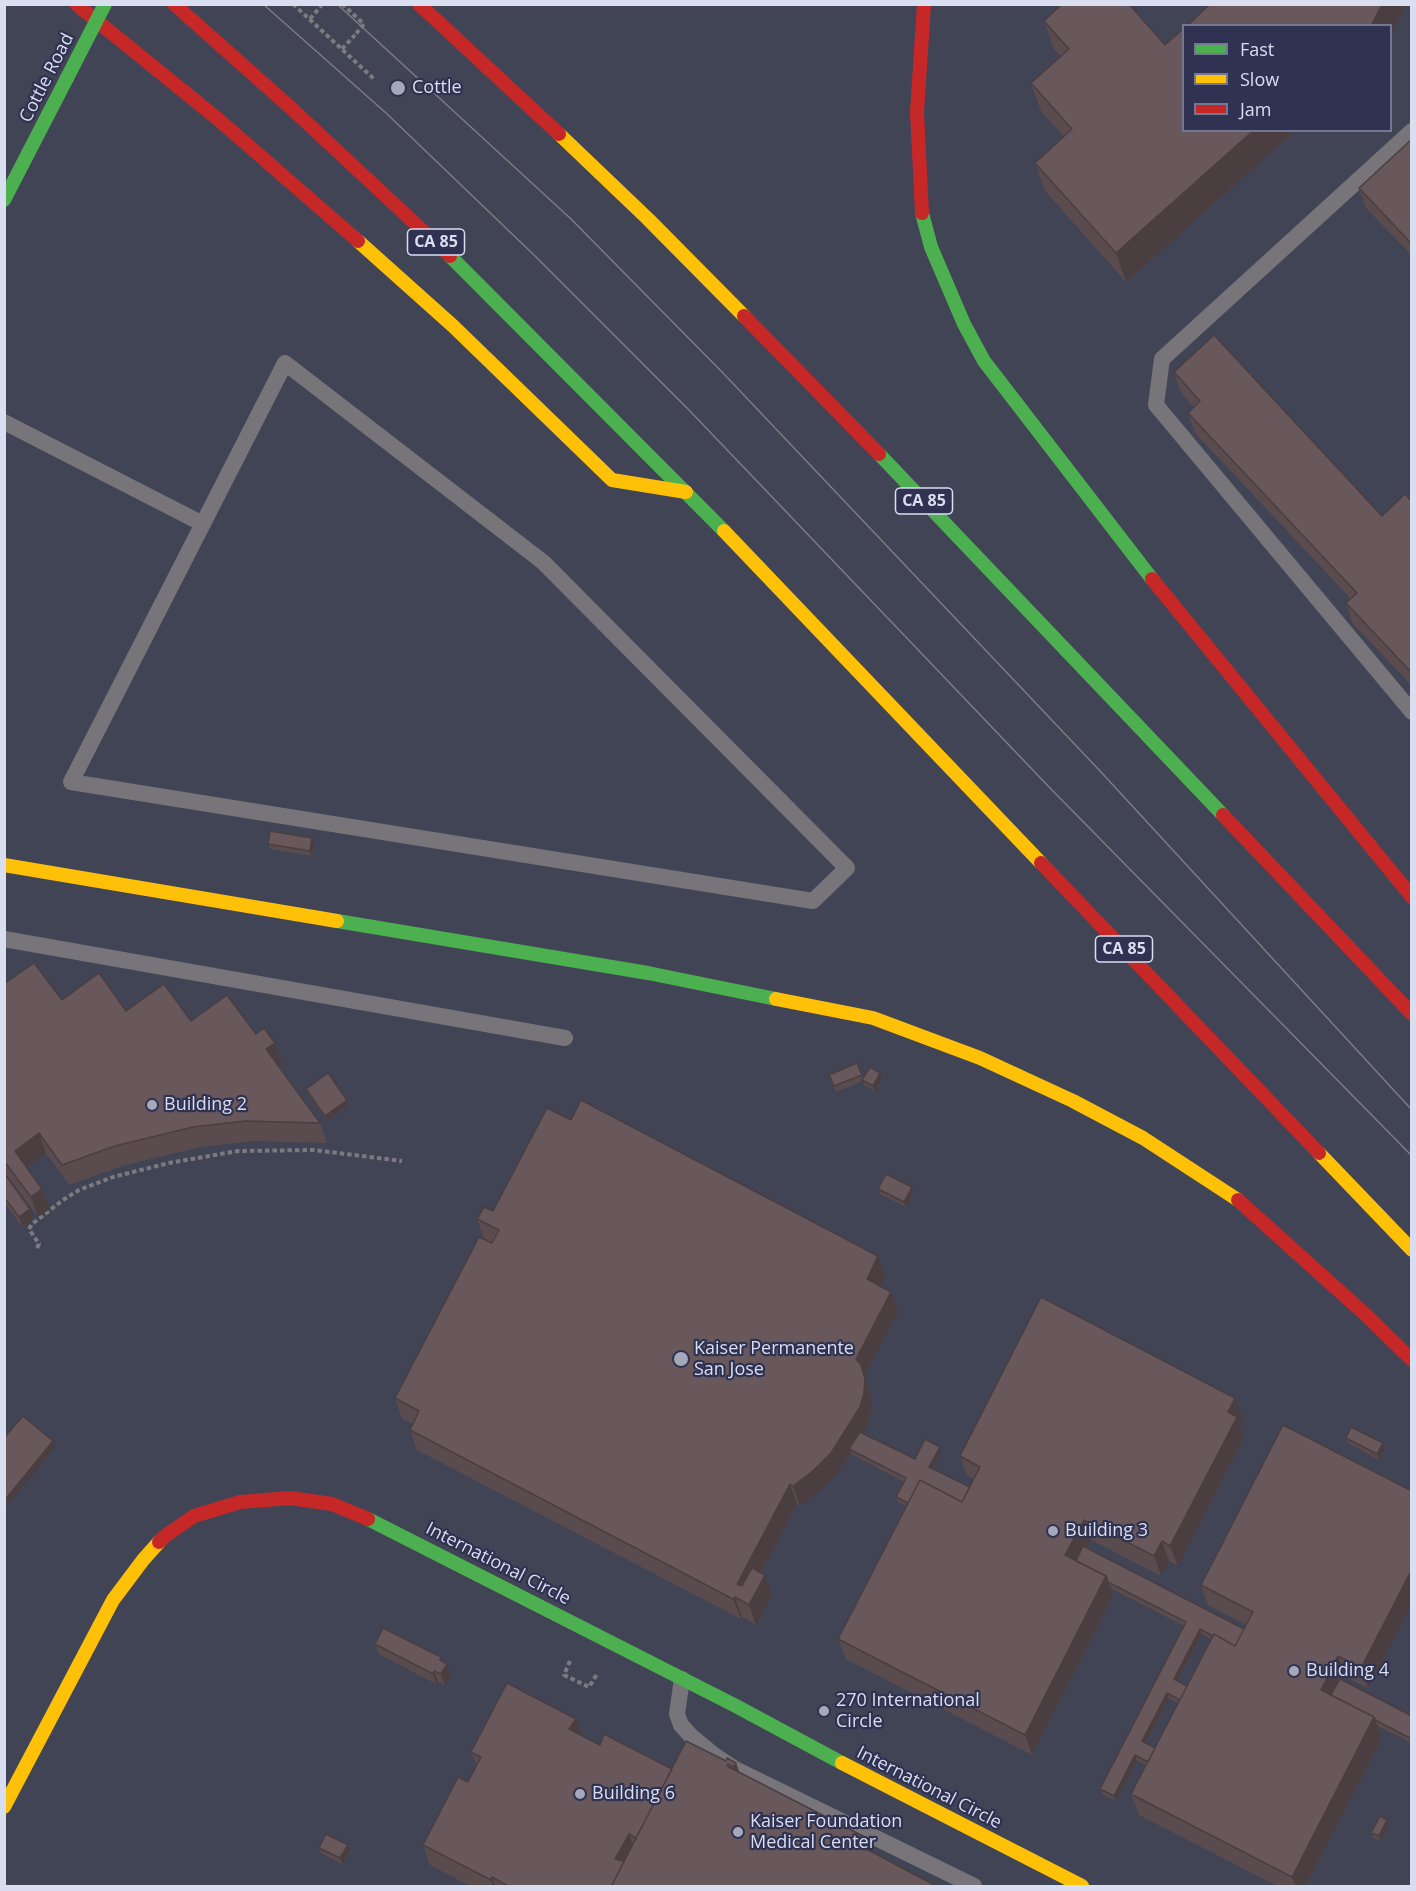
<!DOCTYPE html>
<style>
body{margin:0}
#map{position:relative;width:1416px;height:1891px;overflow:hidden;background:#414454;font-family:"Open Sans",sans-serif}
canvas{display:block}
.frame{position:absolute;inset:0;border:6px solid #dadef1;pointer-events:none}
.legend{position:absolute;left:1182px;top:24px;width:210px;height:108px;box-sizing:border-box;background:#2f3351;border:2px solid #737791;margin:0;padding:8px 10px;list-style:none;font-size:18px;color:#dadef1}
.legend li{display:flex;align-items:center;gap:12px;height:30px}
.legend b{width:30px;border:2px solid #737791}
</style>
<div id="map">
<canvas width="1416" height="1891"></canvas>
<div class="frame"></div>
<ul class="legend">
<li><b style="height:8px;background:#4caf50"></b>Fast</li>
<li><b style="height:8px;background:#ffc107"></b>Slow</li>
<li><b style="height:8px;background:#c62828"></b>Jam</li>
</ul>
</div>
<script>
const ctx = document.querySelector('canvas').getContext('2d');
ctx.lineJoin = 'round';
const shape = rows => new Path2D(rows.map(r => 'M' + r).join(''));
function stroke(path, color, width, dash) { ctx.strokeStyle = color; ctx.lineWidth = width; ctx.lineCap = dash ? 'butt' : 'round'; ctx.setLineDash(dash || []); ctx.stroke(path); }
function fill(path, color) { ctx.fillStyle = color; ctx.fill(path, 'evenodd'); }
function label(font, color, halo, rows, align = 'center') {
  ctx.font = font + ' "Open Sans",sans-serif'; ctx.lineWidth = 4.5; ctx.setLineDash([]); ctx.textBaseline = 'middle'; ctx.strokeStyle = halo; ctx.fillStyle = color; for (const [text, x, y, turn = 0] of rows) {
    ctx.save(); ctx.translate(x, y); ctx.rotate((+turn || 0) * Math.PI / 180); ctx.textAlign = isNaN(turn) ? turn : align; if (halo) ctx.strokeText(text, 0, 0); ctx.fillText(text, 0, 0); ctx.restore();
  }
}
const path = shape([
 [293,4,374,79],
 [310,19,321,6,319,4],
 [342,49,355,35],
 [37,1248,39,1244,29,1229,32,1224,63,1200,79,1190,113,1177,169,1163,238,1151,314,1150,402,1161],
 [570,1661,564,1675,589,1687,597,1674]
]);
const lane = shape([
 [1412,131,1162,359,1156,405,1412,712],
 [285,363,543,562,847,868,813,901,71,782,285,363],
 [4,422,203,524],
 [4,939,565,1038],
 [682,1679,677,1714,681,1725,691,1736,714,1755,735,1769,974,1886]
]);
const fast = shape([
 [4,200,67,78],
 [922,213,931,247,964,324,984,361,1152,579],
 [450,256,724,531],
 [879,454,1223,815],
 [337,921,648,973,776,999],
 [368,1519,734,1705,842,1763]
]);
const slow = shape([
 [559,134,648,219,744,316],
 [358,241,453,326,612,480,686,492],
 [724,531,1041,863],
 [4,865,337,921],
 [776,999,873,1018,980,1058,1073,1101,1143,1138,1238,1200],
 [1319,1153,1412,1250],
 [842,1763,1082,1886],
 [4,1807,113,1600,143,1560,159,1542]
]);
const jam = shape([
 [76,4,219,120,358,241],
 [174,4,291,108,450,256],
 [419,4,559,134],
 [922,213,917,112,924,4],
 [744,316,879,454],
 [1152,579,1412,897],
 [1223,815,1412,1014],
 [1041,863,1319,1153],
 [1238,1200,1367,1316,1412,1360],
 [159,1542,165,1536,194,1516,240,1502,290,1498,332,1504,368,1519]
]);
const tram = shape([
 [263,4,386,113,534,255,689,410,1050,788,1412,1156],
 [337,4,571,219,723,373,1101,772,1412,1110]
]);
const pathBridge = shape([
 [342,4,364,24,355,35]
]);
const fastBridge = shape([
 [67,78,105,4]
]);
const wall = shape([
 [1044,21,1184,130,1296,130,1126,282,1045,191,1035,163,1064,137,1041,111,1031,83,1061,57,1054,49],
 [1412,139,1412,256,1366,208,1359,188],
 [1174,372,1382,516,1412,502,1412,686,1353,624,1346,603,1351,599,1195,433,1188,413,1194,407,1181,393],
 [314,843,312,856,270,849,268,844],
 [4,984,62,1000,191,1021,275,1043,282,1063,279,1065,320,1123,327,1143,253,1141,201,1147,122,1166,69,1185,46,1153,27,1167,50,1209,38,1217,4,1171],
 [857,1063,863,1079,880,1073,882,1079,875,1091,864,1085,863,1081,836,1092,829,1075],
 [306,1089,347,1100,349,1105,327,1121,308,1094],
 [4,1173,30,1209,33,1219,23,1228,4,1202],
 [878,1189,914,1192,906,1207,880,1194],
 [493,1211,886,1276,880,1286,898,1312,865,1375,872,1400,871,1414,867,1427,863,1433,915,1459,941,1452,933,1469,970,1487,974,1479,967,1476,960,1456,1235,1398,1243,1418,1239,1424,1244,1437,1178,1566,1169,1561,1161,1576,1091,1540,1087,1548,1244,1629,1246,1625,1208,1605,1201,1585,1283,1425,1368,1688,1346,1677,1343,1681,1412,1716,1412,1743,1377,1726,1382,1738,1305,1887,1279,1887,1139,1815,1131,1794,1146,1765,1137,1761,1116,1801,1102,1794,1100,1789,1184,1626,1110,1588,1113,1596,1032,1755,846,1659,838,1639,906,1506,898,1502,896,1497,904,1482,851,1454,851,1453,838,1473,821,1490,800,1506,797,1504,761,1573,772,1595,756,1625,742,1617,741,1619,417,1450,410,1430,413,1424,402,1419,395,1398,484,1239,477,1219],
 [1202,1634,1211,1639,1187,1686,1178,1681],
 [1169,1699,1178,1703,1155,1748,1146,1743],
 [1346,1438,1383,1443,1385,1449,1379,1460,1348,1443],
 [375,1644,443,1662,451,1675,445,1685,438,1682,436,1684,379,1654],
 [576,1719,583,1736,600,1745,672,1769,726,1761,736,1763,739,1772,863,1836,868,1850,938,1887,472,1887,430,1865,423,1845,468,1782,477,1766,471,1752],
 [1387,1820,1389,1825,1381,1841,1373,1838,1371,1833],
 [348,1845,350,1850,342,1864,321,1853,319,1848]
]);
const shadedWall = shape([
 [1382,4,1407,4,1390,36,1390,26,1371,26],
 [1254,130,1296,130,1126,282,1116,253],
 [312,838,314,843,312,856,310,851],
 [275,1043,282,1063,274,1069,266,1049],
 [880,1073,882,1079,875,1091,873,1086],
 [347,1100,349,1105,327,1121,325,1116],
 [39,1133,46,1153,22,1171,15,1151],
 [912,1187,914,1192,906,1207,904,1202],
 [42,1189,50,1209,38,1217,31,1197],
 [30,1209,33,1219,23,1228,19,1217],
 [878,1256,886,1276,874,1299,867,1279],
 [891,1292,898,1312,865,1375,872,1400,871,1414,867,1427,852,1451,849,1449,851,1453,838,1473,821,1490,800,1506,793,1486,856,1359],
 [1235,1398,1243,1418,1239,1424,1244,1437,1178,1566,1170,1546,1228,1412],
 [53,1441,55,1447,4,1509,4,1501],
 [1383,1443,1385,1449,1379,1460,1377,1454],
 [940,1447,941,1452,931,1472,929,1467],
 [790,1484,797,1504,745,1603,737,1584],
 [1084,1520,1091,1540,1077,1566,1065,1555],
 [1162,1541,1169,1561,1161,1576,1154,1556],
 [1412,1569,1412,1603,1368,1688,1361,1668],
 [765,1575,772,1595,756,1625,749,1605],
 [1106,1576,1113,1596,1032,1755,1025,1735],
 [735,1597,742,1617,741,1619,733,1599],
 [1200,1629,1202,1634,1176,1684,1174,1679],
 [1338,1656,1346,1677,1334,1699,1321,1690],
 [441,1657,445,1667,447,1664,451,1675,445,1685,441,1674,440,1660],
 [434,1671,438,1682,436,1684,433,1674],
 [1167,1693,1169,1699,1144,1746,1142,1741],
 [1374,1717,1382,1738,1305,1887,1296,1887,1292,1877],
 [576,1719,584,1739,569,1729],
 [1135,1755,1137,1761,1116,1801,1114,1796],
 [736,1763,746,1791,744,1795,734,1767],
 [1387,1820,1389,1825,1381,1841,1379,1836],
 [629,1834,636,1854,629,1868,615,1859],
 [863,1836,873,1864,859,1845],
 [348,1845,350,1850,342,1864,340,1858],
 [492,1877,496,1887,493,1887,491,1880]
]);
const building = shape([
 [1062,4,1129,4,1165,45,1184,28,1184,130,1254,130,1116,253,1035,163,1072,129,1031,83,1069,49,1044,21,1062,4],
 [1210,4,1382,4,1371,26,1187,26,1210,4],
 [1412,139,1412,244,1359,188,1412,139],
 [1214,335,1382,516,1405,494,1412,502,1412,673,1346,603,1357,593,1188,413,1200,401,1174,372,1214,335],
 [270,831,312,838,310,851,268,844,270,831],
 [34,963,62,1000,99,973,126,1011,164,984,191,1021,227,995,256,1034,264,1028,275,1043,266,1049,320,1123,246,1121,193,1127,115,1146,62,1165,39,1133,15,1151,42,1189,31,1197,4,1161,4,984,34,963],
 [857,1063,862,1075,834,1086,829,1075,857,1063],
 [870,1067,880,1073,873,1086,862,1080,870,1067],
 [328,1073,347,1100,325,1116,306,1089,328,1073],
 [581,1100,878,1256,867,1279,891,1292,856,1359,861,1365,865,1379,864,1393,860,1407,831,1453,814,1470,793,1486,790,1484,737,1584,742,1586,752,1568,765,1575,749,1605,735,1597,733,1599,410,1430,419,1411,395,1398,479,1237,492,1243,499,1230,477,1219,484,1207,493,1211,547,1108,571,1120,581,1100],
 [4,1173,30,1209,19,1217,4,1197,4,1173],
 [886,1174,912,1187,904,1202,878,1189,886,1174],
 [1041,1297,1235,1398,1228,1412,1237,1417,1170,1546,1162,1541,1154,1556,1084,1520,1065,1555,1106,1576,1025,1735,838,1639,920,1480,962,1502,980,1467,960,1456,1041,1297],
 [23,1416,53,1441,4,1501,4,1438,23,1416],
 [1283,1425,1412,1491,1412,1569,1361,1668,1338,1656,1321,1690,1374,1717,1292,1877,1131,1794,1214,1634,1235,1646,1253,1612,1201,1585,1283,1425],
 [1351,1427,1383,1443,1377,1454,1346,1438,1351,1427],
 [860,1432,915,1459,925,1439,940,1447,929,1467,970,1487,962,1502,920,1480,908,1503,896,1497,906,1478,849,1449,860,1432],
 [1083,1546,1244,1629,1235,1646,1214,1634,1213,1636,1200,1629,1174,1679,1187,1686,1180,1700,1167,1693,1142,1741,1155,1748,1148,1762,1135,1755,1114,1796,1100,1789,1186,1622,1108,1582,1106,1576,1076,1561,1083,1546],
 [383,1628,441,1657,440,1660,447,1664,441,1674,434,1671,433,1674,375,1644,383,1628],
 [1340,1679,1412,1716,1412,1739,1375,1720,1374,1717,1331,1695,1340,1679],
 [507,1683,576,1719,569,1729,600,1745,604,1734,672,1769,636,1838,629,1834,615,1859,624,1861,611,1887,510,1887,492,1877,491,1880,423,1845,458,1777,468,1782,481,1757,471,1752,507,1683],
 [686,1741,726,1761,727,1758,736,1763,734,1767,728,1764,727,1766,863,1836,859,1845,938,1887,611,1887,686,1741],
 [1380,1816,1387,1820,1379,1836,1371,1833,1380,1816],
 [326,1834,348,1845,340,1858,319,1848,326,1834]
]);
const markers = [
 [398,88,8,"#a4a8ba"],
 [152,1105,6,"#a4a8ba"],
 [681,1359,8,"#a4a8ba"],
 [1053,1531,6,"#a4a8ba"],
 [1294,1671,6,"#a4a8ba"],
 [824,1711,6,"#a4a8ba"],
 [580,1794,6,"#a4a8ba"],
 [738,1832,6,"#a4a8ba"]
];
const shields = [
 [436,242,57],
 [924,501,57],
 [1124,949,57]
];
const shieldNames = [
 ["CA 85",436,242],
 ["CA 85",924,501],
 ["CA 85",1124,949]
];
const streetNames = [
 ["Cottle Road",47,78,-63],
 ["International Circle",498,1564,27],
 ["International Circle",929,1788,27]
];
const poiNames = [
 ["Cottle",412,88],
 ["Building 2",164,1105],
 ["Kaiser Permanente",694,1349],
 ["San Jose",694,1370],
 ["Building 3",1065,1531],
 ["Building 4",1306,1671],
 ["270 International",836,1701],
 ["Circle",836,1722],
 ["Building 6",592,1794],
 ["Kaiser Foundation",750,1822],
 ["Medical Center",750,1843]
];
stroke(path, '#7c7a81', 4, [4.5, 3]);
stroke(lane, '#77757a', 16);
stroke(fast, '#4caf50', 14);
stroke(slow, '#ffc107', 14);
stroke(jam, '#c62828', 14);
stroke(tram, '#7d7c83', 1.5);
stroke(pathBridge, '#7c7a81', 4, [4.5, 3]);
stroke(fastBridge, '#4caf50', 14);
fill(wall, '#5a4c4e');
fill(shadedWall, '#4a3e40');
fill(building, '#69585b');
stroke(building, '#4a3e40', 1.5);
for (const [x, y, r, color] of markers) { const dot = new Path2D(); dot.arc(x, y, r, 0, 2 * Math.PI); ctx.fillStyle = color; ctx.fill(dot); stroke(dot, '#2f3351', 2); }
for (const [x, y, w] of shields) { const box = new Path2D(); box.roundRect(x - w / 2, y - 13, w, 26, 4.5); ctx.fillStyle = '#2f3351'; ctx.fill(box); stroke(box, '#dadef1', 1.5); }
label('bold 16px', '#dadef1', null, shieldNames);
label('18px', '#dadef1', '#2f3351', streetNames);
label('18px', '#dadef1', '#2f3351', poiNames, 'left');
</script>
